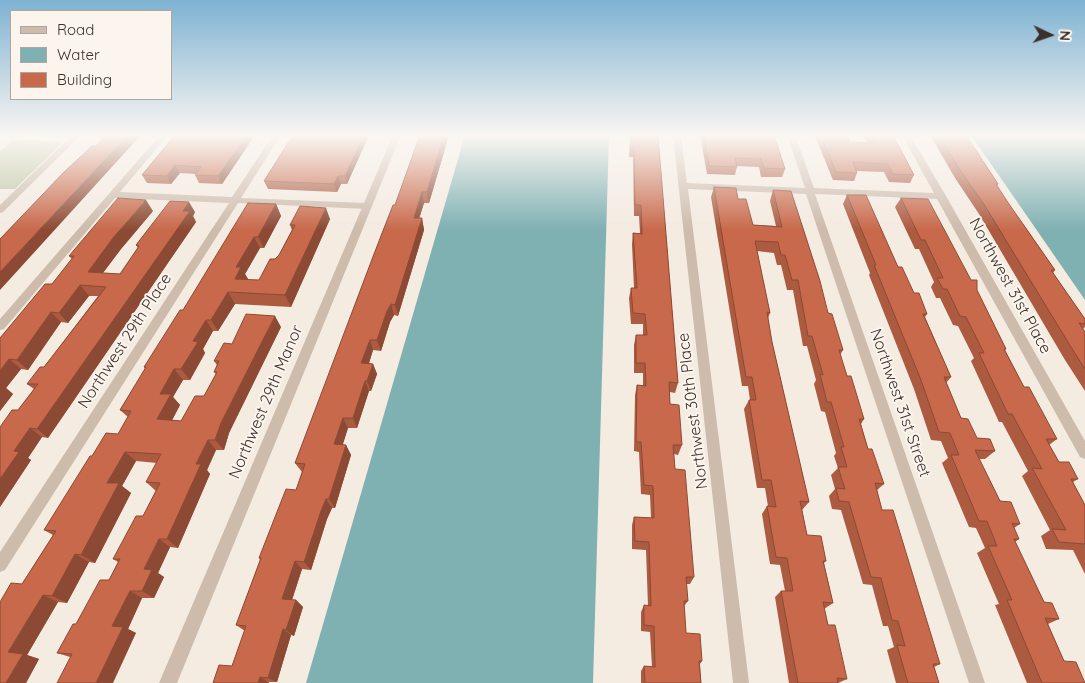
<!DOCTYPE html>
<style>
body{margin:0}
#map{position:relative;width:1085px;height:683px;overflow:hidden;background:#f4ebe1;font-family:Quicksand,sans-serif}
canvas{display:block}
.legend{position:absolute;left:10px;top:10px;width:162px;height:90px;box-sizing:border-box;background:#fbf5ee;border:1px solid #aea6a0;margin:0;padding:6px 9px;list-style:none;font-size:15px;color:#3b302b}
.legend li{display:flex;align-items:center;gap:10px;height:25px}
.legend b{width:25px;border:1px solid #aea6a0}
.north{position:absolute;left:1025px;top:10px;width:50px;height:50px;-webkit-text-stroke:4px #fbf5ee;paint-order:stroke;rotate:93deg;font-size:14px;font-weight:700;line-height:20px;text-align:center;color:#3b302b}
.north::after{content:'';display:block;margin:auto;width:18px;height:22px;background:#3b302b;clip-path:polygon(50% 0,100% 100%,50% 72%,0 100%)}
</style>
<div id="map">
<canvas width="1085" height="683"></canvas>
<ul class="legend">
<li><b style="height:6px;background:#cdbbac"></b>Road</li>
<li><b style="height:14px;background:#7fb0b2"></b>Water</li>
<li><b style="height:14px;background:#c8694b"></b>Building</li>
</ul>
<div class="north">N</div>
</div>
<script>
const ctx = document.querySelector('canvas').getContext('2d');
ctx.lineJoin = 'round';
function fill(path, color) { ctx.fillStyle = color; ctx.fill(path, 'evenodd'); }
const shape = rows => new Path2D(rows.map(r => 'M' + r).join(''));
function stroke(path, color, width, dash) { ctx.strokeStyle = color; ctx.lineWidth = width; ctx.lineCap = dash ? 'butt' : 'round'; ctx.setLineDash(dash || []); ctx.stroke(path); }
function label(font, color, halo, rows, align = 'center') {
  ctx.font = font + ' Quicksand,sans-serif'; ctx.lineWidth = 4; ctx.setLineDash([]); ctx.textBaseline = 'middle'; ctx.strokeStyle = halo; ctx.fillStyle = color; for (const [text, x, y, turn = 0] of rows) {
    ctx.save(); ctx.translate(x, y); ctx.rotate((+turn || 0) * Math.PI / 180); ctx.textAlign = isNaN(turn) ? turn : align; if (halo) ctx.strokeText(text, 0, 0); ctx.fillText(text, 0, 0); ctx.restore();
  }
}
const green = shape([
 [13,140,63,142,15,189,0,189,0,151]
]);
const water = shape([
 [465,135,609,135,593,683,306,683],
 [971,135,1085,135,1085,300]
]);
const minor = shape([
 [27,135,81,135,3,212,0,213,0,205,69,138,31,137,27,135],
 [160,135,168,135,120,192,232,197,273,135,281,135,241,198,367,203,372,206,367,209,238,203,5,570,0,572,0,552,229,203,115,198,4,329,0,330,0,319,160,135],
 [673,135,681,135,687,183,805,188,787,135,795,135,814,188,934,193,902,135,910,135,946,196,1085,441,1085,459,1080,457,937,199,815,194,985,683,969,683,806,194,688,189,749,683,733,683,673,135]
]);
const tertiary = shape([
 [393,135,401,135,177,683,159,683,393,135]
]);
const wall = shape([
 [255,135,222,184,199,183,195,175,196,174,180,173,171,184,147,183,142,175],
 [369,135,347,184,341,184,337,192,268,189,264,181],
 [420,135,449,135,429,203,424,203,419,218,422,218,424,230,398,316,394,315,390,322,381,351,373,350,369,363,373,364,377,374,371,391,369,391,357,428,348,428,342,445,346,445,351,455,335,508,332,508,327,519,311,570,302,569,292,600,296,600,303,607,294,636,291,635,277,682,269,682,232,666,245,631,236,625,260,560,259,558,296,490,302,472,295,463,395,205],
 [630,135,658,135,678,383,675,393,670,392,670,404,682,445,678,455,674,454,675,469,694,577,690,584,686,584,688,601,684,606,686,633,702,661,700,664,701,683,641,683,641,671,644,666,652,667,650,632,641,631,641,612,644,605,648,606,646,550,632,549,632,525,634,517,651,518,650,495,641,494,639,452,634,451,635,395,637,385,643,386,643,373,634,373,634,345,636,335,643,335,643,324,631,324,629,298,631,288,634,288,632,244,633,233,640,233,639,216,634,216,633,157,629,157],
 [700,135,774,135,785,169,782,177,761,177,759,167,737,166,735,175,707,174],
 [815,135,847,135,850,142,867,143,863,135,893,135,914,175,910,183,889,182,884,172,857,171,857,173,854,181,833,180,815,136],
 [930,135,966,135,998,184,997,186,1009,204,1055,270,1053,273,1085,319,1085,327,1083,329,1085,332,1085,391,1065,360,979,214,955,178],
 [714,187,738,199,753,225,776,226,770,201,773,190,828,313,843,350,840,355,847,376,864,419,861,424,868,449,884,484,877,490,882,510,940,664,934,667,939,683,896,683,887,650,894,647,888,626,883,626,872,585,863,584,841,510,832,509,829,496,835,489,831,475,838,468,834,456,836,453,825,412,821,411,814,384,816,380,807,346,803,346,793,290,787,290,781,265,777,265,774,253,757,251,770,313,768,318,772,342,809,502,802,510,807,535,826,561,824,563,833,603,824,609,828,625,847,679,838,683,789,683,775,597,781,591,785,591,780,565,770,564,762,514,767,506,768,506,765,488,757,488,744,409,749,400,750,400,748,386,742,386,711,197],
 [847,195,898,267,927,314,925,317,951,377,946,383,961,418,977,438,995,451,985,459,979,459,1000,501,1020,524,1014,528,1019,539,1015,542,1044,602,1059,619,1048,624,1064,661,1085,683,1027,683,995,605,999,604,977,553,985,548,976,528,969,527,942,463,948,458,941,441,931,440,914,389,869,275,870,273,843,204],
 [901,198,977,290,1006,349,1005,350,1024,387,1057,439,1049,445,1059,462,1078,479,1073,482,1085,505,1085,574,1073,550,1046,549,1041,536,1050,530,1022,476,1028,471,1002,422,999,422,971,361,974,358,958,326,953,325,940,298,936,298,931,287,934,282,919,249,915,249,895,207],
 [276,204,281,216,264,248,260,248,245,274,248,279,247,280,259,280,279,255,292,230,290,225,330,219,291,307,235,304,218,331,213,331,203,349,205,353,190,380,183,380,173,397,180,405,172,420,181,421,204,396,216,374,214,372,217,365,214,361,232,344,281,327,229,433,224,450,216,450,207,470,210,474,178,548,170,547,158,573,164,577,154,598,142,598,128,629,136,633,70,657,57,653,76,624,109,580,118,562,113,559,143,516,156,491,146,482,157,463,136,461,122,486,131,493,95,563,89,562,67,603,58,602,27,655,39,659,26,683,22,584,53,535,44,530,92,456,118,434,128,417,120,410,145,369,144,367,183,310],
 [153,211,121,249,103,273,120,274,138,248,136,245,195,212,193,216,196,222,48,438,42,437,28,458,31,460,0,507,18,410,34,389,27,384,44,367,98,296,89,296,68,323,61,322,28,370,21,369,6,388,13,394,0,411,0,338,52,284,72,259,69,256]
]);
const shadedWall = shape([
 [128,135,141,135,0,290,0,272],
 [247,135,255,135,222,184,218,176],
 [364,135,369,135,347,184,345,176],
 [444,135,449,135,429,203,427,192],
 [175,165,180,173,171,184,167,176],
 [338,176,341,184,337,192,334,184],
 [422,192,424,203,416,229,414,218],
 [146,200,153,211,121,249,96,282,88,272,113,238],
 [189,202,195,212,193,216,196,222,48,438,37,429],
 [276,204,281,216,264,248,258,237],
 [326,208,330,219,291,307,285,295],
 [422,218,424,230,398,316,395,305],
 [254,237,260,248,245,274,248,279,241,291,235,279,236,267],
 [80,285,89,296,68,323,59,313],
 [228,292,235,304,218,331,211,320],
 [391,304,394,315,390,322,381,351,377,340,387,311],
 [51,312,61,322,28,370,17,360],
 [275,316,281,327,229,433,224,450,215,440,221,423],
 [206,320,213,331,203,349,205,353,190,380,181,369,193,341],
 [370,340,373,350,366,373,361,363],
 [9,359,21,369,6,388,13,394,0,411,0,371],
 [373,364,377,374,371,391,367,381],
 [174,369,183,380,173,397,180,405,167,430,157,419,160,394],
 [365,381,369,391,357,428,353,418],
 [343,418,348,428,340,454,334,444],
 [30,428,42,437,28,458,31,460,0,507,0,479,14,451],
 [208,440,216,450,207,470,210,474,178,548,167,539,196,464],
 [346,445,351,455,335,508,329,499],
 [125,452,136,461,122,486,131,493,95,563,81,555,107,483],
 [326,499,332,508,327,519,311,570,304,562,321,511],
 [159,539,170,547,158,573,164,577,154,598,142,591,144,569],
 [75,554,89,562,67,603,52,596],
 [295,561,302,569,290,606,282,599],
 [130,591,142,598,128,629,136,633,113,683,96,683,112,626],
 [43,595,58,602,27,655,39,659,26,683,6,683,8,652],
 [296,600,303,607,294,636,286,630],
 [283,629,291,635,277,682,268,678],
 [260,677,269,682,269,683,258,683]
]);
const building = shape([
 [106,135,128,135,0,272,0,239,64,172,92,146,96,146,106,135],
 [175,135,247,135,218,176,195,175,201,167,175,165,167,176,142,175,175,135],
 [293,135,364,135,345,176,338,176,334,184,264,181,293,135],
 [420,135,444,135,427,192,422,192,414,218,422,218,395,305,391,304,387,311,377,340,370,340,361,363,373,364,367,381,365,381,353,418,343,418,334,444,346,445,329,499,326,499,321,511,304,562,295,561,282,599,296,600,286,630,283,629,268,678,260,677,258,683,213,683,219,665,232,666,246,626,236,625,261,558,259,558,286,489,296,490,305,464,295,463,374,254,393,205,395,205,420,135],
 [631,135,658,135,678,383,669,382,670,404,679,405,682,445,673,445,675,469,685,470,694,577,686,577,688,601,684,601,686,633,700,634,702,661,699,661,701,683,645,683,644,666,655,667,654,626,644,625,644,605,651,606,649,542,635,541,634,517,654,518,653,486,644,485,641,442,636,442,637,385,646,386,645,363,636,363,636,335,647,335,645,314,633,313,631,288,637,288,633,233,642,234,641,205,635,205,634,146,631,146,631,135],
 [704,135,774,135,785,169,764,168,761,159,735,158,737,167,709,166,704,135],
 [821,135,847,135,850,142,875,143,871,135,893,135,914,175,893,174,888,164,853,162,857,173,836,172,821,135],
 [939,135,966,135,998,184,996,184,1009,204,1055,270,1051,270,1085,319,1085,324,1079,323,1085,332,1085,369,1074,352,985,206,960,170,939,135],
 [714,187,736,188,738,199,746,199,753,225,782,227,773,190,791,191,820,281,828,313,832,314,843,350,839,350,847,376,851,376,864,419,859,419,868,449,872,449,884,484,875,483,882,510,893,510,940,664,933,664,939,683,908,683,897,645,905,646,898,621,892,620,881,578,871,577,849,502,839,501,836,488,845,489,838,467,847,467,841,447,844,447,831,402,827,402,820,374,823,375,812,336,808,336,798,280,792,280,785,255,781,255,778,242,755,241,770,313,767,312,772,342,809,502,800,501,807,535,821,536,826,561,823,561,833,603,823,602,828,625,835,625,847,679,837,678,838,683,798,683,781,591,793,591,787,558,776,557,767,506,776,507,771,480,762,480,749,400,756,400,752,377,746,377,714,187],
 [847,195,866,195,898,267,902,267,914,293,919,293,927,314,923,314,951,377,944,377,961,418,968,419,977,438,990,439,995,451,975,450,1000,501,1011,502,1020,524,1012,523,1019,539,1014,539,1044,602,1052,603,1059,619,1045,618,1064,661,1076,662,1085,683,1042,683,1007,600,1012,600,988,546,997,546,987,521,979,521,951,455,959,455,950,433,939,432,921,380,874,265,876,265,847,195],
 [118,198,146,200,113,238,88,272,120,274,139,246,136,245,170,201,189,202,183,211,190,211,37,429,30,428,14,451,19,452,0,479,0,427,12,410,18,410,38,384,27,384,40,367,44,367,106,287,80,285,59,313,51,312,17,360,9,359,0,371,0,338,45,284,52,284,74,256,69,256,118,198],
 [901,198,928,199,971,280,977,280,977,290,1006,349,1004,349,1024,387,1029,387,1057,439,1046,439,1059,462,1069,462,1078,479,1071,479,1085,505,1085,544,1059,542,1052,529,1066,530,1032,468,1042,469,1012,414,1008,414,979,353,984,353,966,317,960,316,947,289,943,289,937,278,943,278,925,240,921,240,901,198],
 [248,203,276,204,258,237,254,237,236,267,241,267,235,279,259,280,270,259,275,259,279,255,295,225,290,225,300,206,326,208,285,295,228,292,211,320,206,320,193,341,198,342,181,369,174,369,160,394,171,394,157,419,181,421,195,396,204,396,217,372,214,372,219,361,214,361,224,343,232,344,246,314,275,316,221,423,215,440,208,440,196,464,201,464,167,539,159,539,144,569,152,570,142,591,130,591,112,626,123,627,96,683,57,683,72,654,57,653,73,624,76,624,100,580,109,580,120,559,113,559,136,516,143,516,160,483,146,482,161,454,125,452,107,483,119,483,81,555,75,554,52,596,43,595,8,652,23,654,6,683,0,683,0,602,11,583,22,584,56,531,44,530,90,456,92,456,106,433,118,434,131,411,120,410,146,367,144,367,180,310,183,310,248,203]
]);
const streetNames = [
 ["Northwest 31st Place",1010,286,61],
 ["Northwest 29th Place",125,341,-57],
 ["Northwest 29th Manor",266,402,-67],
 ["Northwest 31st Street",900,403,71],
 ["Northwest 30th Place",693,411,-97]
];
fill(green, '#b8c4a0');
fill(water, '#7fb0b2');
fill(minor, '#cdbbac');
fill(tertiary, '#cdbbac');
fill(wall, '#ac5a40');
fill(shadedWall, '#8c4a34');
fill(building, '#c8694b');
stroke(building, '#8c4a34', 1);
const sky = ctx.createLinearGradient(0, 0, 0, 230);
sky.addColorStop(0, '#7eb2d2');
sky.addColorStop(0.59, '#faf6f2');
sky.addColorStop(1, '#faf6f200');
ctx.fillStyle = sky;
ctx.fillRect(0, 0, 1085, 230);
label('16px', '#3b302b', '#fbf5ee', streetNames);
</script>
